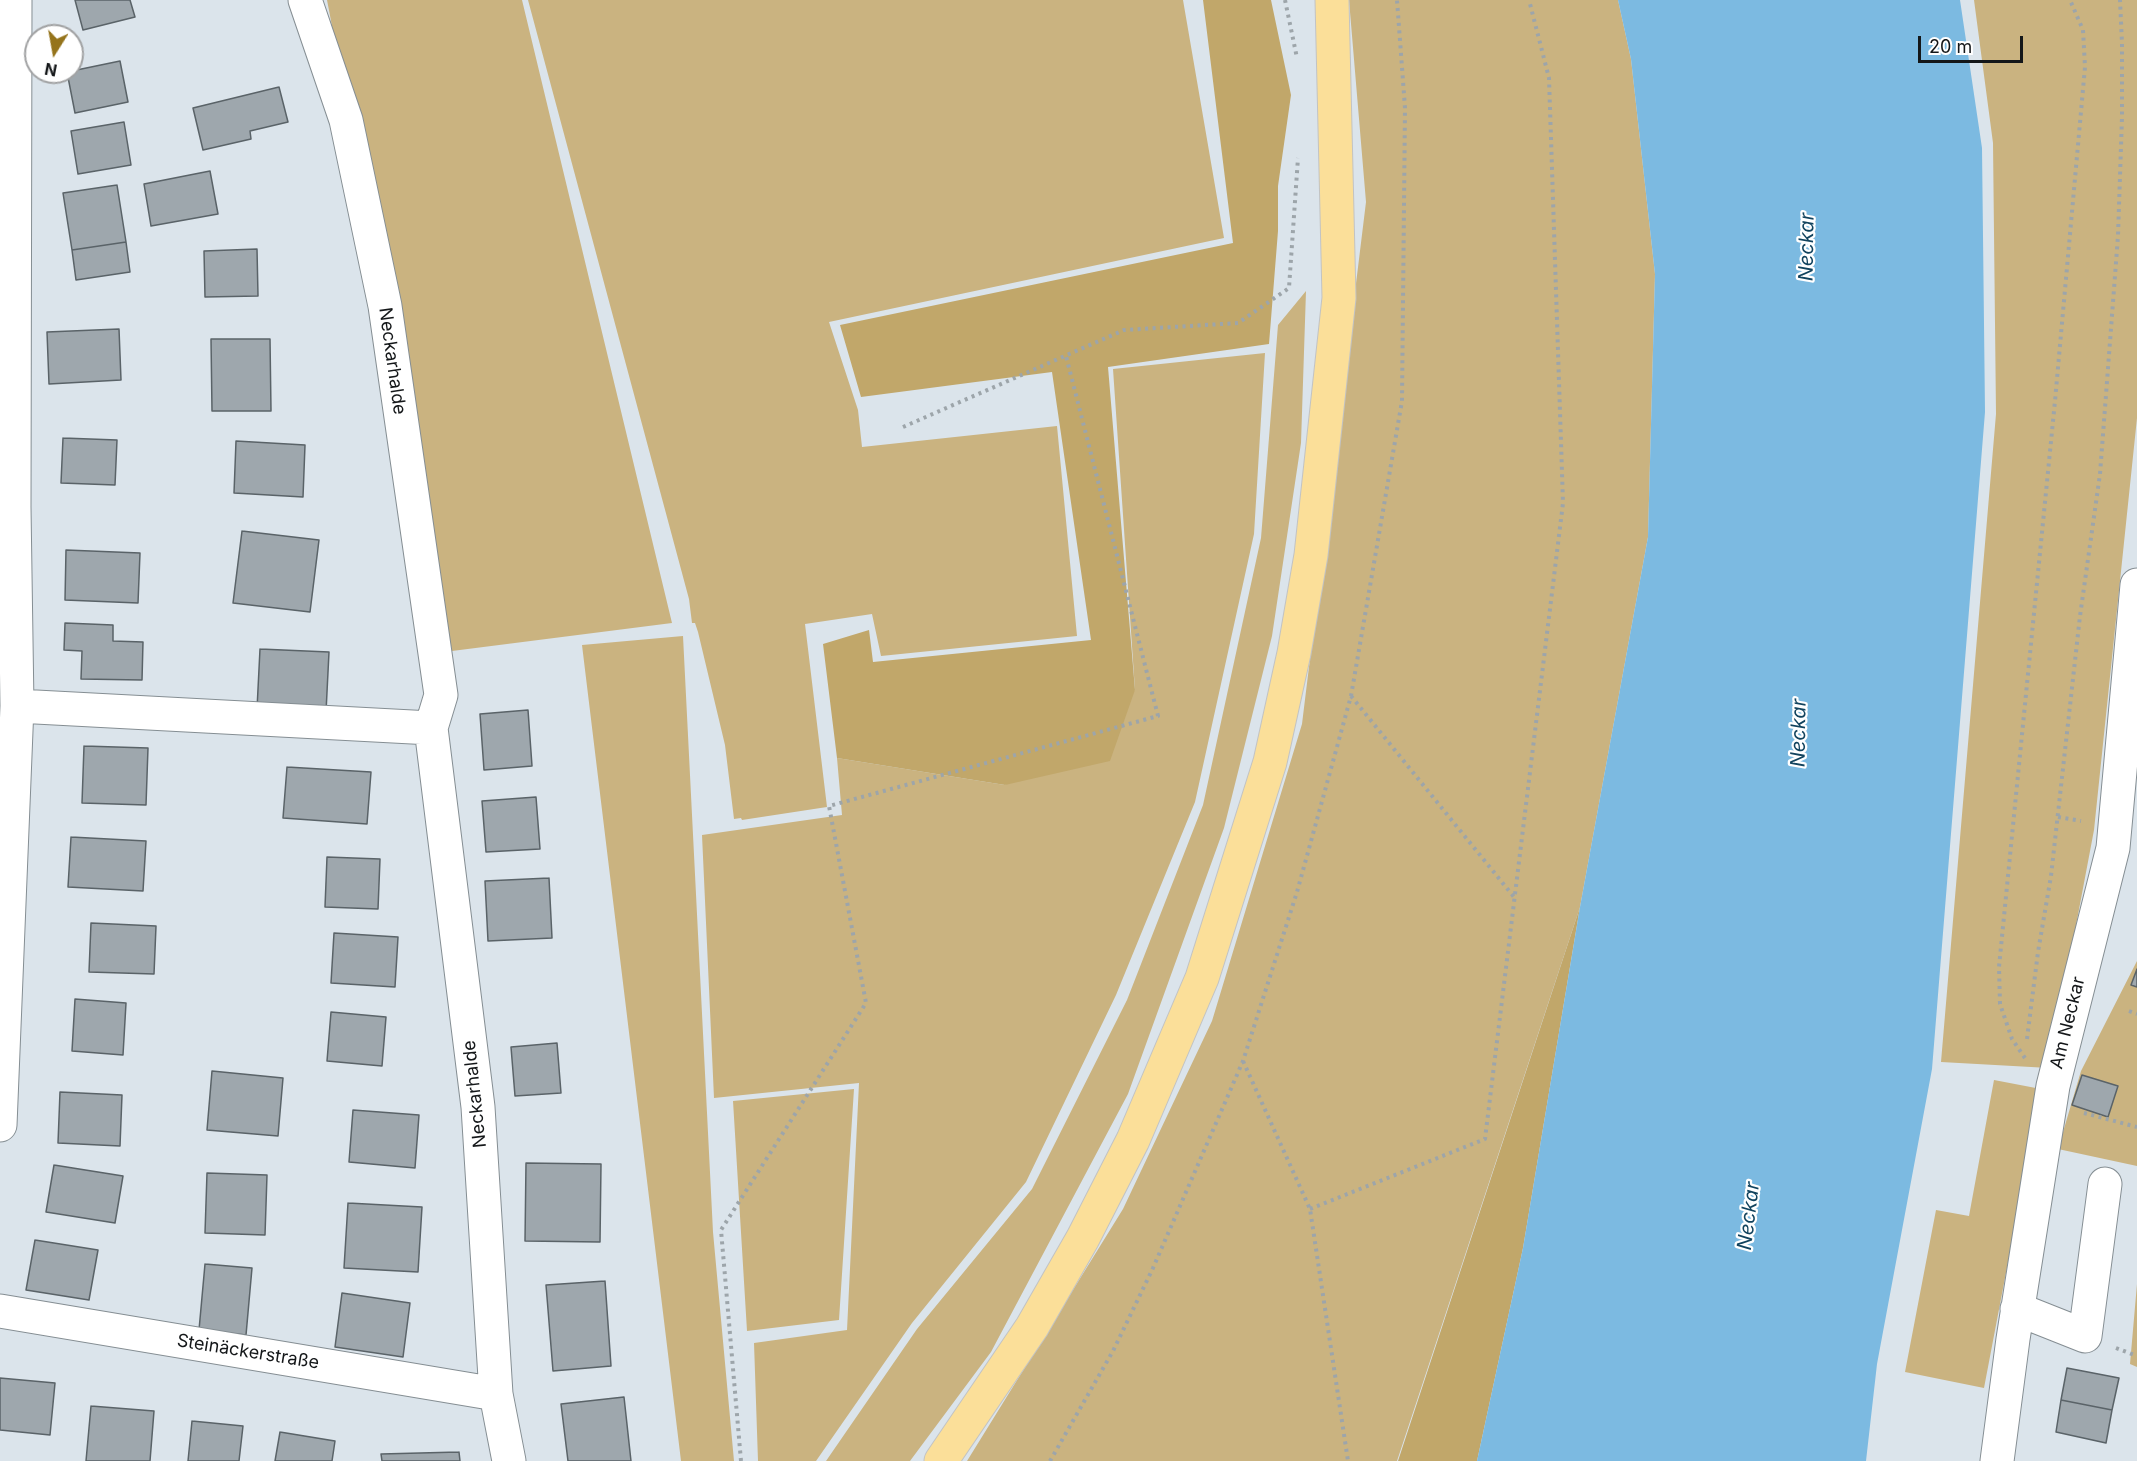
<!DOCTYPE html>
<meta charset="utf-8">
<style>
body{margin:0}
#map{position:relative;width:2137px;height:1461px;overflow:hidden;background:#dbe4eb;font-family:Inter,sans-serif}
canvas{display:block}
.north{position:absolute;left:24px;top:24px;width:60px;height:60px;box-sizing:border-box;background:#fff;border:2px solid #a1a2a3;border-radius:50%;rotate:191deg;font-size:16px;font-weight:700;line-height:24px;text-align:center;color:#141719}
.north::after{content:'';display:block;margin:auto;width:21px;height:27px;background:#95741c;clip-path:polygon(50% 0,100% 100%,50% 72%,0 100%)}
.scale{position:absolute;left:1918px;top:36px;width:105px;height:27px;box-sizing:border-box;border:3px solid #141719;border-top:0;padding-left:8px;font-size:18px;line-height:21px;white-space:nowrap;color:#141719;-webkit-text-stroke:4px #fff;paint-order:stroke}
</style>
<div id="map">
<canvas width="2137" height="1461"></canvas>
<div class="north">N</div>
<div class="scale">20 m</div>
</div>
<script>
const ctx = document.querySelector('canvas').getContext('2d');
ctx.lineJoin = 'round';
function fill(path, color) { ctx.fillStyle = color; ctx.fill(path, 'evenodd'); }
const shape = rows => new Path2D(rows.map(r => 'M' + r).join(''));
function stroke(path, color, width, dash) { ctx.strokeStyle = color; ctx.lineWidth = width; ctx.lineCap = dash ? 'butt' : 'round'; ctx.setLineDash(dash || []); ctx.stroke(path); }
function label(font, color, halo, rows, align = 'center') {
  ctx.font = font + ' Inter,sans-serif'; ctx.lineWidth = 4.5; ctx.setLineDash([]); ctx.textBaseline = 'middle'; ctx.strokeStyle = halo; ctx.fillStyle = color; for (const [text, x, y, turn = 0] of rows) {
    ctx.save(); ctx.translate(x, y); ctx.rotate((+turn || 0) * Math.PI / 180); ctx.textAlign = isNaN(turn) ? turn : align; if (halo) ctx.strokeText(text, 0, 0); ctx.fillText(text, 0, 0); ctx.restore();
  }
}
const green = shape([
 [327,0,522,0,672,623,452,651],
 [528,0,1183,0,1224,238,829,322,858,410,862,447,1057,426,1077,636,881,656,872,614,805,624,827,807,742,820,741,818,734,819,725,745,698,632,695,623,692,623,689,599],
 [1349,0,1618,0,1631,59,1655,274,1648,537,1580,907,1397,1461,967,1461,1123,1209,1212,1021,1302,724,1366,202],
 [1974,0,2137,0,2137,418,2094,830,2049,1068,1941,1062,1996,414,1993,143],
 [1306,291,1301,443,1272,636,1224,828,1128,1094,991,1352,910,1461,826,1461,917,1329,1032,1189,1127,1000,1203,805,1261,538,1278,325],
 [1265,353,1254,534,1195,802,1116,995,1026,1182,912,1323,816,1461,758,1461,754,1343,847,1330,859,1083,714,1098,702,835,842,815,837,758,1005,785,1135,690,1113,369],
 [683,636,713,1232,734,1461,681,1461,582,645],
 [2137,961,2137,1166,2058,1149,2081,1071],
 [1994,1080,2041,1089,1984,1388,1905,1372,1936,1210,1969,1216],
 [854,1089,839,1320,747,1331,733,1101],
 [2137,1284,2137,1367,2130,1364]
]);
const forest = shape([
 [1203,0,1271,0,1291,95,1278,186,1278,231,1269,344,1108,367,1135,690,1110,761,1005,785,837,758,823,644,869,630,873,662,1091,640,1052,372,861,397,840,325,1233,243],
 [1580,907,1523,1248,1477,1461,1398,1461]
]);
const water = shape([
 [1618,0,1960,0,1982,148,1985,412,1932,1069,1877,1364,1866,1461,1477,1461,1523,1248,1580,907,1648,537,1655,274,1631,59]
]);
const building = shape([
 [75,0,130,0,135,17,83,30,75,0],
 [120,61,128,102,75,113,67,72,120,61],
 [279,87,288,122,250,131,251,139,203,150,193,108,279,87],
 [124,122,131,165,78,174,71,131,124,122],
 [210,171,218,214,151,226,144,184,210,171],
 [117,185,126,242,72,250,63,193,117,185],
 [126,242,130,272,76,280,72,250,126,242],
 [257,249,258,296,205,297,204,251,257,249],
 [119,329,121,380,49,384,47,332,119,329],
 [211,339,270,339,271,411,212,411,211,339],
 [63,438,117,440,115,485,61,483,63,438],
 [236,441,305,445,303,497,234,493,236,441],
 [242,531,319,540,310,612,233,603,242,531],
 [66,550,140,553,138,603,65,600,66,550],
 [65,623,113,625,113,641,143,642,142,680,81,679,82,651,64,650,65,623],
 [260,649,329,652,326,712,257,709,260,649],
 [528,710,532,766,484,770,480,714,528,710],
 [84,746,148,748,146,805,82,803,84,746],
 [287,767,371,772,367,824,283,818,287,767],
 [536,797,540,849,486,852,482,801,536,797],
 [71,837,146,841,143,891,68,887,71,837],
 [327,857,380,859,378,909,325,907,327,857],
 [549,878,552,938,488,941,485,881,549,878],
 [91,923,156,926,154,974,89,972,91,923],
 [334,933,398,937,395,987,331,983,334,933],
 [2137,969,2137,987,2131,985,2137,969],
 [75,999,126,1003,123,1055,72,1051,75,999],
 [331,1012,386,1017,382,1066,327,1061,331,1012],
 [557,1043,561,1093,515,1096,511,1047,557,1043],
 [212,1071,283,1078,278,1136,207,1130,212,1071],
 [2082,1075,2118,1086,2108,1117,2072,1105,2082,1075],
 [60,1092,122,1095,120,1146,58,1143,60,1092],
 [353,1110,419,1115,415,1168,349,1162,353,1110],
 [526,1163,601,1164,600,1242,525,1241,526,1163],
 [54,1165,123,1176,115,1223,46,1212,54,1165],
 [207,1173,267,1175,265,1235,205,1233,207,1173],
 [348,1203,422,1207,418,1272,344,1268,348,1203],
 [35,1240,98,1250,89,1300,26,1290,35,1240],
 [205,1264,252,1268,246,1335,199,1330,205,1264],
 [605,1281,611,1366,553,1371,546,1285,605,1281],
 [342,1293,410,1303,403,1357,335,1347,342,1293],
 [2067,1368,2119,1378,2112,1410,2061,1400,2067,1368],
 [0,1378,55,1383,50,1435,0,1430,0,1378],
 [624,1397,631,1461,568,1461,561,1404,624,1397],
 [2061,1400,2112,1410,2106,1443,2056,1432,2061,1400],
 [91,1406,154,1411,150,1461,86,1461,91,1406],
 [192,1421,243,1426,239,1461,188,1461,192,1421],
 [280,1432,335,1441,332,1461,275,1461,280,1432],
 [459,1452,460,1461,382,1461,381,1454,459,1452]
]);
const path = shape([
 [1285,0,1297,58],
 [903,427,1124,330,1238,323,1289,288,1298,158],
 [1351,696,1514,897],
 [2058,817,2081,821],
 [2129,1011,2137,1014],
 [2027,1039,2038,952,2051,876,2080,616,2100,474,2118,236,2122,117,2122,43,2120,0],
 [2025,1058,2012,1039,2000,1004,1999,967,2055,401,2085,67,2083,30,2070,0],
 [1243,1061,1310,1209,1348,1461],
 [2084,1113,2137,1127],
 [1310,1209,1485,1139,1563,503,1549,78,1529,0],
 [2116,1348,2137,1356],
 [741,1461,721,1230,866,1003,829,806,1158,716,1066,356],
 [1050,1461,1113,1351,1153,1268,1243,1061,1297,892,1351,696,1402,401,1405,108,1397,0]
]);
const minor = shape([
 [305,0,346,120,385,306,441,695,431,728,478,1107,496,1394,509,1461],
 [17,706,431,728],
 [0,1125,17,706,14,507,15,0],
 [2017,1309,2085,1336,2105,1184],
 [0,1311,496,1394],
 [1997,1461,2013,1339,2053,1086,2113,848,2137,585]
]);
const major = shape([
 [941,1461,1032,1327,1083,1238,1133,1140,1202,978,1270,762,1294,653,1311,555,1339,298,1332,0]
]);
const streetNames = [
 ["Neckarhalde",392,361,82],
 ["Am Neckar",2068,1023,-76],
 ["Neckarhalde",475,1094,-96],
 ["Steinäckerstraße",248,1352,9]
];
const waterNames = [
 ["Neckar",1807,247,-89],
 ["Neckar",1799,733,-89],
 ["Neckar",1749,1216,-83]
];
fill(green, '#cab380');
fill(forest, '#c1a76a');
fill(water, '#7cbae1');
fill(building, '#9ea7ad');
stroke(building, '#5a6368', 1.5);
stroke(minor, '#858e93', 35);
stroke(major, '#c2c3c3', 35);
stroke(path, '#9da5aa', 4, [3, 4.5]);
stroke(minor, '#fff', 33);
stroke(major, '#fbdf99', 33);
label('18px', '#141719', '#fff', streetNames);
label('italic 20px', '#11435e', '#fff', waterNames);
</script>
